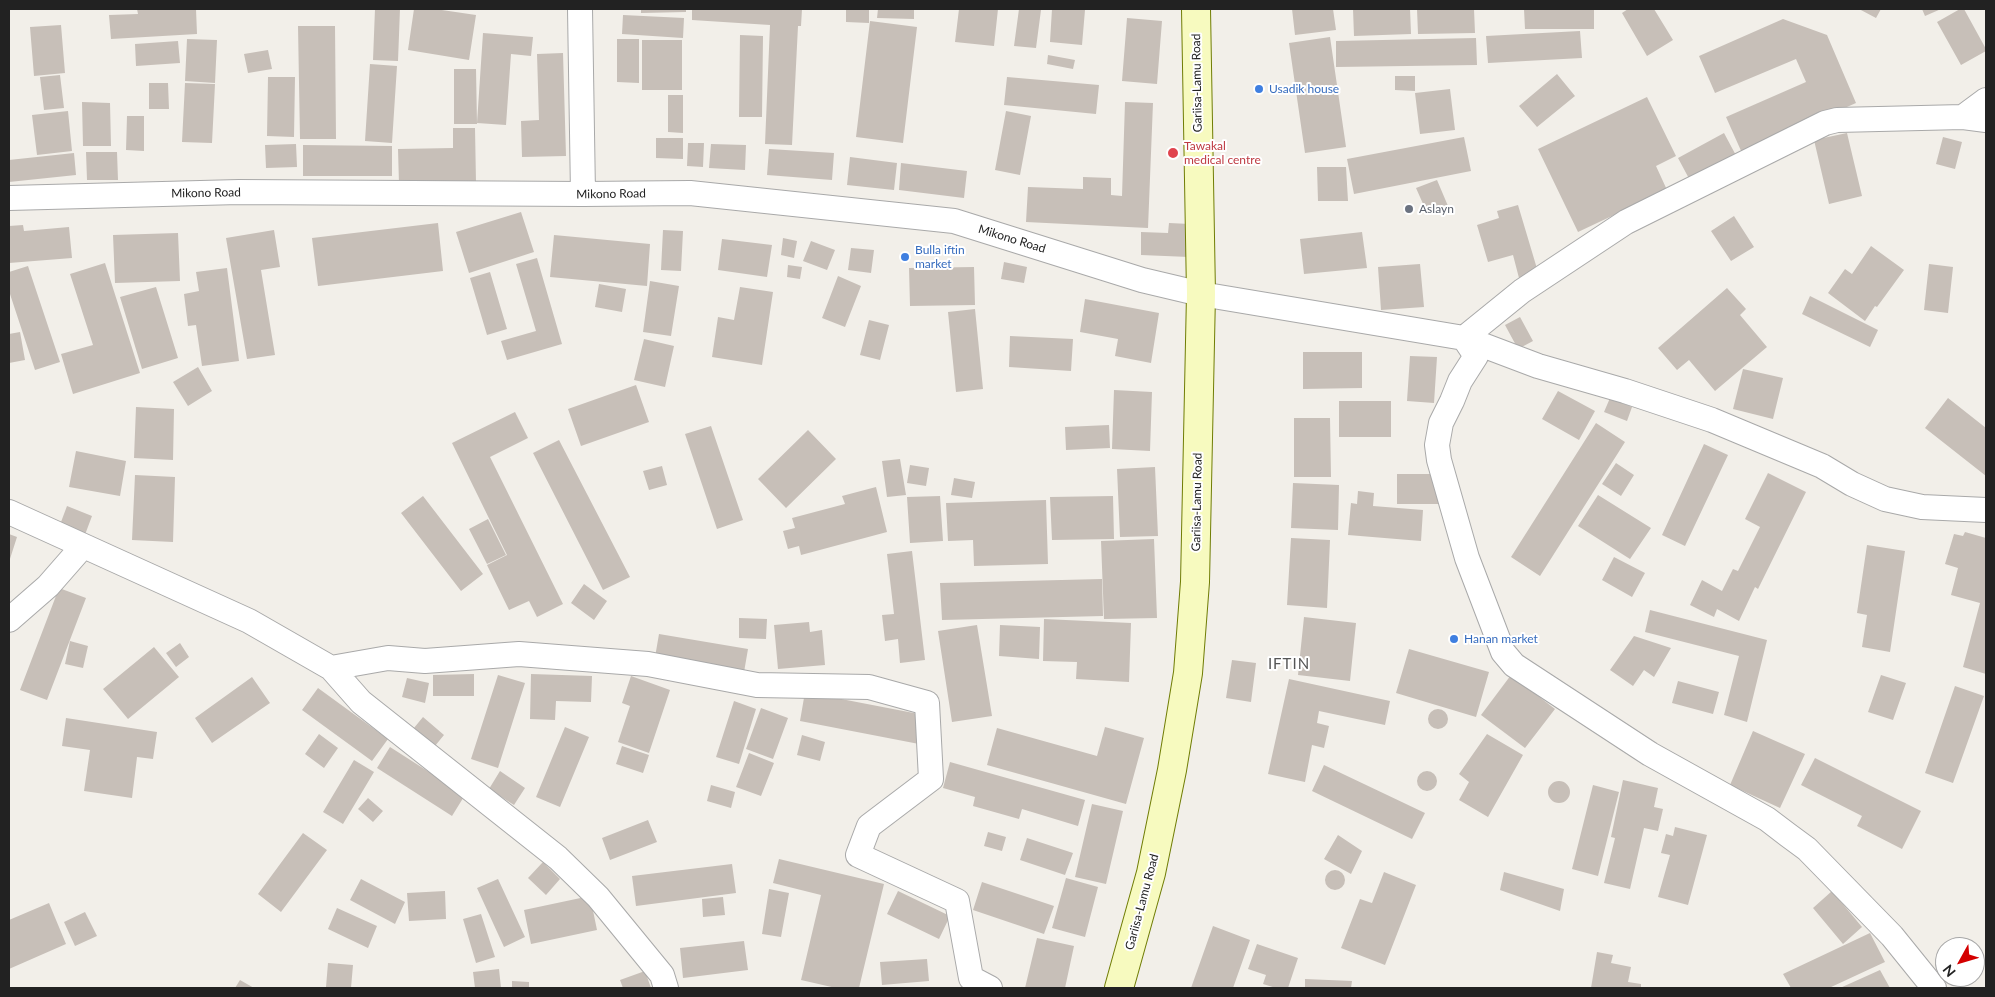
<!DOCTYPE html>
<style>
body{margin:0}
#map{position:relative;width:1995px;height:997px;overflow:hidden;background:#f2efe9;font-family:Lato,sans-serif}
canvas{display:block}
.frame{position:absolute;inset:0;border:10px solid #222;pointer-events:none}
.north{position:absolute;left:1935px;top:937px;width:50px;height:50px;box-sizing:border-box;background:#fff;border:1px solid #a7a7a7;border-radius:50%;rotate:231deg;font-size:14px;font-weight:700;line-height:20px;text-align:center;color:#222}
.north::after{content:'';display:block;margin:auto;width:18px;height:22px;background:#d40000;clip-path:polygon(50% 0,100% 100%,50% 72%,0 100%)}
</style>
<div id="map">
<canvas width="1995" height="997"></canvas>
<div class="frame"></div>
<div class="north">N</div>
</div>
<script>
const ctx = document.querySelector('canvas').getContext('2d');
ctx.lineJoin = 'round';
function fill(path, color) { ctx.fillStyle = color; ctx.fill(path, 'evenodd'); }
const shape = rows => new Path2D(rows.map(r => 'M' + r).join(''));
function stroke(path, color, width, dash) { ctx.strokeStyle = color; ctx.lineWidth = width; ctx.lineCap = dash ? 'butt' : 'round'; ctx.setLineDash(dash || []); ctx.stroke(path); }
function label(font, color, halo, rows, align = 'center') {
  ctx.font = font + ' Lato,sans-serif'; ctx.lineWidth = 4; ctx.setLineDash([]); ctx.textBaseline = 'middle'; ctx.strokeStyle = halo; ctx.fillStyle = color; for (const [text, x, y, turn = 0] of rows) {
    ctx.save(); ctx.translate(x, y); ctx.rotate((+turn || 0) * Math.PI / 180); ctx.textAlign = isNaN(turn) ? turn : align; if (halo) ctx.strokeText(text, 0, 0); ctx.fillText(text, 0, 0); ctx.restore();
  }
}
const building = shape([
 [137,9,196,9,197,34,111,39,109,15,138,14],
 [375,9,400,9,398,61,373,60],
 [414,9,435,9,476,15,469,60,408,50],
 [641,9,686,9,686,12,641,13],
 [692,9,802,9,801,26,798,26,792,145,765,144,770,25,692,20],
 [846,9,869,9,869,23,846,22],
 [878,9,914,9,914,19,877,18],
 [959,9,998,9,994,46,955,42],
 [1019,9,1041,10,1036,48,1014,46],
 [1052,9,1085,10,1082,45,1050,42],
 [1292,9,1333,9,1336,30,1295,35],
 [1353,9,1410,9,1411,34,1354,36],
 [1417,9,1474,9,1475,33,1418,34],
 [1524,9,1594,9,1594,29,1525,29],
 [1628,9,1654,9,1673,40,1647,56,1622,13],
 [1859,9,1881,9,1876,18],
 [1922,9,1941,9,1925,16],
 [1960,9,1964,9,1986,49,1986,51,1961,65,1937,22],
 [623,15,684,18,683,38,622,34],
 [1127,18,1162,21,1157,84,1122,81],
 [1783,19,1827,35,1856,103,1742,153,1726,117,1806,82,1796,59,1715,93,1699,56],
 [870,21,917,27,903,143,856,137],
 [61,25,65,73,34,76,30,27],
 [298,26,335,26,336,139,300,139],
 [1580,31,1582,58,1488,63,1486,36],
 [483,33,533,37,531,56,511,54,506,125,477,123],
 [740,35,763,36,762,117,739,117],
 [1330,37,1346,147,1305,153,1289,43],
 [1476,38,1477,65,1336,67,1336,41],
 [187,39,217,40,215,83,185,81],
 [617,39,639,39,639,83,617,82],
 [642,40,682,40,682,90,642,90],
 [178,41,180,63,136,66,135,44],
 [268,50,272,69,248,73,244,54],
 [563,53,566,156,522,157,521,121,539,120,537,54],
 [1048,55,1075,60,1073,69,1047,64],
 [370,64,397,66,392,143,365,141],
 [454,69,476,69,477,124,454,124],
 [1557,74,1575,96,1537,127,1519,106],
 [60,75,64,108,44,110,40,77],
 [1395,76,1415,76,1415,91,1395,90],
 [268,77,295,77,294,137,267,136],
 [1007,77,1099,85,1096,114,1004,105],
 [149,83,168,83,169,109,149,109],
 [185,83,215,84,212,143,182,142],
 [1450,89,1455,130,1420,134,1415,93],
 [668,95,683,95,683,133,668,132],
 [1647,97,1676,156,1656,166,1667,190,1578,232,1538,149],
 [82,102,110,103,111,146,83,146],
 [1125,102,1153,103,1148,228,1026,222,1028,187,1083,189,1083,177,1111,178,1111,195,1122,196],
 [68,111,72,151,37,155,32,115],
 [1006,111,1031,116,1020,175,995,170],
 [127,116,144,116,144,151,126,150],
 [453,128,475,128,476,183,399,184,398,149,453,148],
 [1724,133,1739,161,1693,186,1678,158],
 [1847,133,1862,196,1829,204,1814,140],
 [1464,137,1471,171,1354,194,1347,159],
 [1943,137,1962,142,1955,169,1936,164],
 [656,138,683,138,683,159,656,158],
 [688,143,704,143,703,167,687,166],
 [296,144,297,167,266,168,265,145],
 [711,144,746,145,745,170,709,168],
 [303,145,392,146,392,176,303,176],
 [769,149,834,153,832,180,767,175],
 [86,152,117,152,118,180,87,180],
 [74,153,76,175,9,182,9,160],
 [850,157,897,163,894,190,847,185],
 [901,163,967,171,964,198,899,190],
 [1317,167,1346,167,1348,201,1318,201],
 [1437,180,1448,206,1428,215,1416,188],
 [1518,205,1538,272,1519,278,1513,255,1488,262,1477,225,1499,218,1497,211],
 [521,212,534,252,469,273,456,232],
 [1734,216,1754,247,1731,261,1711,231],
 [438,223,443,271,318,286,312,238],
 [1169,223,1190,224,1189,257,1141,255,1141,232,1168,233],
 [23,225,24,231,69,227,72,258,9,263,9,226],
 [274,230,280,267,261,270,275,355,247,359,226,238],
 [663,230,683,231,681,271,661,270],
 [1362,232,1367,268,1304,274,1300,239],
 [178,233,180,281,115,283,113,235],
 [554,235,650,244,647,286,550,277],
 [783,238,797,241,794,258,781,255],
 [722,239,772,245,767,277,718,270],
 [811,241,835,250,827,270,803,261],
 [1871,246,1904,270,1877,307,1875,306,1865,321,1828,293,1845,269,1852,274],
 [851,248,874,250,871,273,848,270],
 [537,258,562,344,507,360,501,341,536,331,516,264],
 [1004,262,1027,267,1024,283,1001,279],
 [105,263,140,373,73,394,61,354,93,345,70,274],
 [1420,264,1424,307,1381,310,1378,267],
 [1929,264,1953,267,1948,313,1924,310],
 [788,265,802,267,800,279,787,277],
 [28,266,60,362,35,370,9,291,9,272],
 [974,267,975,305,910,306,909,268],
 [227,268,239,361,202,366,196,325,188,326,184,294,199,291,196,272],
 [490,272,507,329,487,335,470,278],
 [838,276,861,286,845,327,822,318],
 [650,281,679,286,671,336,643,332],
 [599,284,626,289,622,312,595,307],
 [156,287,178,358,142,369,120,297],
 [740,287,773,292,762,365,712,357,718,317,734,320],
 [1727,288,1746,309,1740,315,1767,347,1715,391,1689,360,1677,370,1658,348],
 [1810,296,1878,330,1870,347,1802,314],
 [1085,299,1159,313,1151,363,1115,356,1118,339,1080,332],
 [975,309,983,389,956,392,948,312],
 [1520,317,1533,341,1518,349,1505,325],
 [869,320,889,325,880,360,860,355],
 [20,332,25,360,9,363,9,334],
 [1010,336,1073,339,1071,371,1009,367],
 [644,339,674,346,665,387,634,380],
 [1303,352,1362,352,1362,388,1303,389],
 [1410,356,1437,357,1434,403,1407,401],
 [198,367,212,391,188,406,173,382],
 [1743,369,1783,378,1773,419,1733,409],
 [636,385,649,422,581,446,568,409],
 [1114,390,1152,392,1150,451,1112,449],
 [1558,391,1595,411,1579,440,1542,419],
 [1610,398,1632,407,1627,421,1604,412],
 [1948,398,1986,428,1986,476,1925,428],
 [1339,401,1391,401,1391,437,1339,437],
 [136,407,174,409,173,460,134,458],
 [515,412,528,438,490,457,563,604,537,617,529,601,509,610,487,565,507,555,452,443],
 [1294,418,1330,418,1331,477,1294,477],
 [1596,423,1625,442,1540,576,1511,557],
 [1109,425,1110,448,1066,450,1065,427],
 [711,426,743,520,717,529,685,434],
 [808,430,836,459,786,508,758,479],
 [559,440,630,577,603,590,533,453],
 [1704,444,1728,455,1685,546,1662,535],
 [76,451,126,461,120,496,69,487],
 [900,459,906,495,887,497,882,461],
 [1616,463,1634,475,1621,496,1602,484],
 [910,465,929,468,926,486,907,483],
 [662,466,667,485,649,490,643,471],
 [1155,467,1158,536,1120,537,1117,469],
 [1768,473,1806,492,1758,589,1755,587,1739,621,1717,609,1714,617,1690,605,1702,580,1722,591,1733,569,1738,571,1760,527,1745,519],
 [1397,474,1441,474,1441,504,1397,504],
 [135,475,175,477,173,542,132,540],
 [954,478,975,482,972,498,951,495],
 [1293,483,1339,485,1338,530,1291,528],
 [876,487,887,532,801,555,799,546,788,549,783,531,795,528,792,518,845,504,842,496],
 [1358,491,1374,493,1373,506,1423,510,1421,541,1348,535,1351,503,1357,504],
 [1598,495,1651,528,1630,559,1578,526],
 [423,496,483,574,461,591,401,513],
 [940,496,943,541,910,543,907,497],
 [1113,496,1114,539,1052,540,1050,497],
 [1046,500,1048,564,974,566,973,540,948,541,946,503],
 [67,506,92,516,83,540,58,530],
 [488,519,506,555,487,564,469,529],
 [1965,532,1986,538,1986,674,1963,667,1980,603,1951,595,1958,568,1945,564,1954,534,1963,536],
 [9,534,17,537,9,562],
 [1291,538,1330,540,1327,608,1287,605],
 [1154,539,1157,618,1104,619,1101,541],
 [1867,545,1905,551,1890,652,1862,647,1867,615,1857,613],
 [912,551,925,660,900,663,898,639,885,641,882,615,894,614,887,554],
 [1614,557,1645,573,1632,597,1602,580],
 [1102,579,1103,616,942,620,940,583],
 [584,584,607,601,594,620,571,603],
 [59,588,86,598,47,700,20,690],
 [1650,610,1767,640,1747,722,1724,715,1739,656,1645,632],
 [1304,617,1356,623,1350,681,1298,675],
 [739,618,767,619,766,639,739,638],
 [1044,619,1131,623,1129,682,1076,679,1077,662,1043,661],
 [809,622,810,632,822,630,825,665,778,669,774,625],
 [977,625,992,716,952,722,938,631],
 [1000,625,1040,627,1039,659,999,656],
 [659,634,748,649,743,678,654,663],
 [1634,636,1671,648,1654,677,1644,670,1633,686,1610,670],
 [70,641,88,646,83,668,65,664],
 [180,643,189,657,176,667,166,653],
 [154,647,179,677,128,719,103,689],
 [1409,649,1489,672,1476,717,1396,693],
 [1232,660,1256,663,1251,702,1226,698],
 [474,674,474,696,433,696,433,675],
 [531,674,592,676,591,702,556,701,555,720,530,719],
 [498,675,525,683,498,768,471,759],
 [1511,675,1555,709,1525,748,1481,715],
 [1881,675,1906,683,1893,720,1868,712],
 [631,676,670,690,649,753,618,742,630,706,622,703],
 [252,677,270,703,212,743,195,718],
 [407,678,429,683,425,703,402,697],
 [1289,679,1390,701,1385,725,1319,711,1317,723,1329,726,1324,748,1312,745,1305,782,1268,774],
 [1678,681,1719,692,1713,714,1672,703],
 [1955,686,1984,696,1953,783,1925,773],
 [318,688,388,739,372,761,302,710],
 [805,692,924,715,919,744,800,721],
 [734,701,756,709,739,764,716,757],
 [761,708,788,718,773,759,746,749],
 '1428 719a10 10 0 1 1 20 0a10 10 0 1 1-20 0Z',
 [423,717,444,735,430,752,409,734],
 [66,718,157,732,153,759,137,757,132,798,84,791,90,750,62,746],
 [565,727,589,737,560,807,536,797],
 [1105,727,1144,738,1126,804,987,765,997,728,1097,756],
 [1753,731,1805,754,1780,808,1730,785],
 [319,734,338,748,324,768,305,754],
 [1487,734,1523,755,1488,817,1459,800,1469,782,1459,774],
 [802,735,825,742,820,761,797,755],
 [622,746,649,755,643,773,616,764],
 [390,747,465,795,452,816,377,768],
 [749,753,774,763,761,796,736,787],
 [1815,758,1921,811,1902,849,1857,826,1862,816,1801,785],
 [354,760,374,772,343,824,323,812],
 [950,762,1085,800,1078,826,1022,809,1019,819,973,806,975,797,943,788],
 [1324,765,1425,813,1412,839,1312,791],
 [500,771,525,788,514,805,489,789],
 '1417 781a10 10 0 1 1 20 0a10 10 0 1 1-20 0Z',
 [1623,780,1658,788,1654,807,1663,809,1658,831,1644,828,1630,889,1604,883,1615,838,1611,837],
 '1548 792a11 11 0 1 1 22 0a11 11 0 1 1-22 0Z',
 [711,785,735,792,731,808,707,801],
 [1593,785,1619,792,1598,876,1572,869],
 [368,798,383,811,373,822,358,809],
 [1092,804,1123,811,1106,884,1075,877],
 [648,820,657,842,610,860,602,838],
 [1675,827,1707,835,1688,905,1658,897,1670,855,1661,853,1666,834,1673,836],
 [988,832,1006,837,1002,851,984,846],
 [303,833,327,850,281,912,258,894],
 [1338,835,1362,851,1351,874,1324,859],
 [1027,838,1073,853,1065,875,1020,860],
 [779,859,884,884,859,988,836,988,801,980,821,895,773,883],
 [543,862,560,879,546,895,528,878],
 [732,864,736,893,636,906,632,876],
 '1325 880a10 10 0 1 1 20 0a10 10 0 1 1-20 0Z',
 [1384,872,1416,885,1385,965,1341,948,1360,899,1372,903],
 [1504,872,1564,889,1560,911,1500,890],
 [1066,878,1098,887,1085,937,1052,928],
 [361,879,405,902,395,924,350,900],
 [498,879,525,937,504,947,477,888],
 [982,882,1054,906,1044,934,973,910],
 [769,889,789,893,781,937,762,934],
 [445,891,446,919,409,921,407,893],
 [898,891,950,916,939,939,887,914],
 [1832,891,1862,927,1843,944,1813,908],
 [590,896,597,930,531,944,524,910],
 [723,897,725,915,703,917,702,899],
 [49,903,66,944,9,969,9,920],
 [337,908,377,926,368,948,328,929],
 [85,912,97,936,75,946,64,922],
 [481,914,495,957,476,963,463,919],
 [1213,926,1250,940,1233,988,1191,988],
 [1870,933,1885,962,1829,988,1791,988,1783,974],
 [1037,938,1074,946,1065,988,1025,988],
 [744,941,748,970,683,978,680,948],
 [1257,944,1298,958,1288,988,1276,988,1263,984,1266,975,1248,969],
 [1597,952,1613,955,1611,963,1631,967,1628,982,1641,984,1641,988,1591,988],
 [927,959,929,981,882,985,880,962],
 [328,963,353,965,351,988,326,987],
 [499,969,501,988,475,988,473,972],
 [1880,970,1890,988,1840,988],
 [645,971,651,988,623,988,620,980],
 [1305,979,1352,981,1351,988,1305,988],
 [240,980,254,988,235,988],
 [512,981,529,982,529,988,512,988]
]);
const street = shape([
 [580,9,583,194],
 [1963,117,1986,100],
 [9,198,239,192,583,194,690,193,954,221,1142,280,1201,294,1464,338,1538,366,1625,391,1712,420,1822,466,1852,484,1885,499,1922,507,1986,510],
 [9,512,249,621,331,668,361,702,558,858,598,897,662,975,666,988],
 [9,620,48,586,83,546],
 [331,668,388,658,425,661,519,654,648,664,757,685,869,687,927,703,931,779,869,826,858,855,957,901,971,978,990,988],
 [1934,988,1892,936,1807,849,1788,835,1767,819,1650,754,1514,665,1503,652,1467,558,1439,460,1437,445,1441,423,1452,401,1460,381,1476,356,1464,338,1522,291,1626,222,1825,123,1837,120,1963,117,1986,120]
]);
const secondary = shape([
 [1119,988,1151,873,1172,770,1188,673,1195,582,1201,294,1196,9]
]);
const markers = [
 [1259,89,5,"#3f7fe0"],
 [1173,153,6,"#e0444e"],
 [1409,209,5,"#6b7280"],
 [905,257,5,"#3f7fe0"],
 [1454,639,5,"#3f7fe0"]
];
const streetNames = [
 ["Gariisa-Lamu Road",1197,83,-91],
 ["Mikono Road",206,193,-1],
 ["Mikono Road",611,194,-1],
 ["Mikono Road",1012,239,17],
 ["Gariisa-Lamu Road",1197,502,-89],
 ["Gariisa-Lamu Road",1142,902,-75]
];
const shopNames = [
 ["Usadik house",1269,89],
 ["Bulla iftin",915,250],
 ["market",915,264],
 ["Hanan market",1464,639]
];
const healthNames = [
 ["Tawakal",1184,146],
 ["medical centre",1184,160]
];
const worshipNames = [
 ["Aslayn",1419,209]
];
const quarterNames = [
 ["IFTIN",1289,664]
];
fill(building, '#c7bfb8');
stroke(street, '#a9a9a9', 26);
stroke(secondary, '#707d05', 30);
stroke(street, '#fff', 24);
stroke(secondary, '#f7fabf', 28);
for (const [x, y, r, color] of markers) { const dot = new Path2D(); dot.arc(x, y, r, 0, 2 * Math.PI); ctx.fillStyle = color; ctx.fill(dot); stroke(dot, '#fff', 2); }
label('12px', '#222', '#fff', streetNames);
label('12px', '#366cbe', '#fff', shopNames, 'left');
label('12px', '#be3a42', '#fff', healthNames, 'left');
label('12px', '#5b616d', '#fff', worshipNames, 'left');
ctx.letterSpacing = '1px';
label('15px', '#555', '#fff', quarterNames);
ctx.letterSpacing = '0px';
</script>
